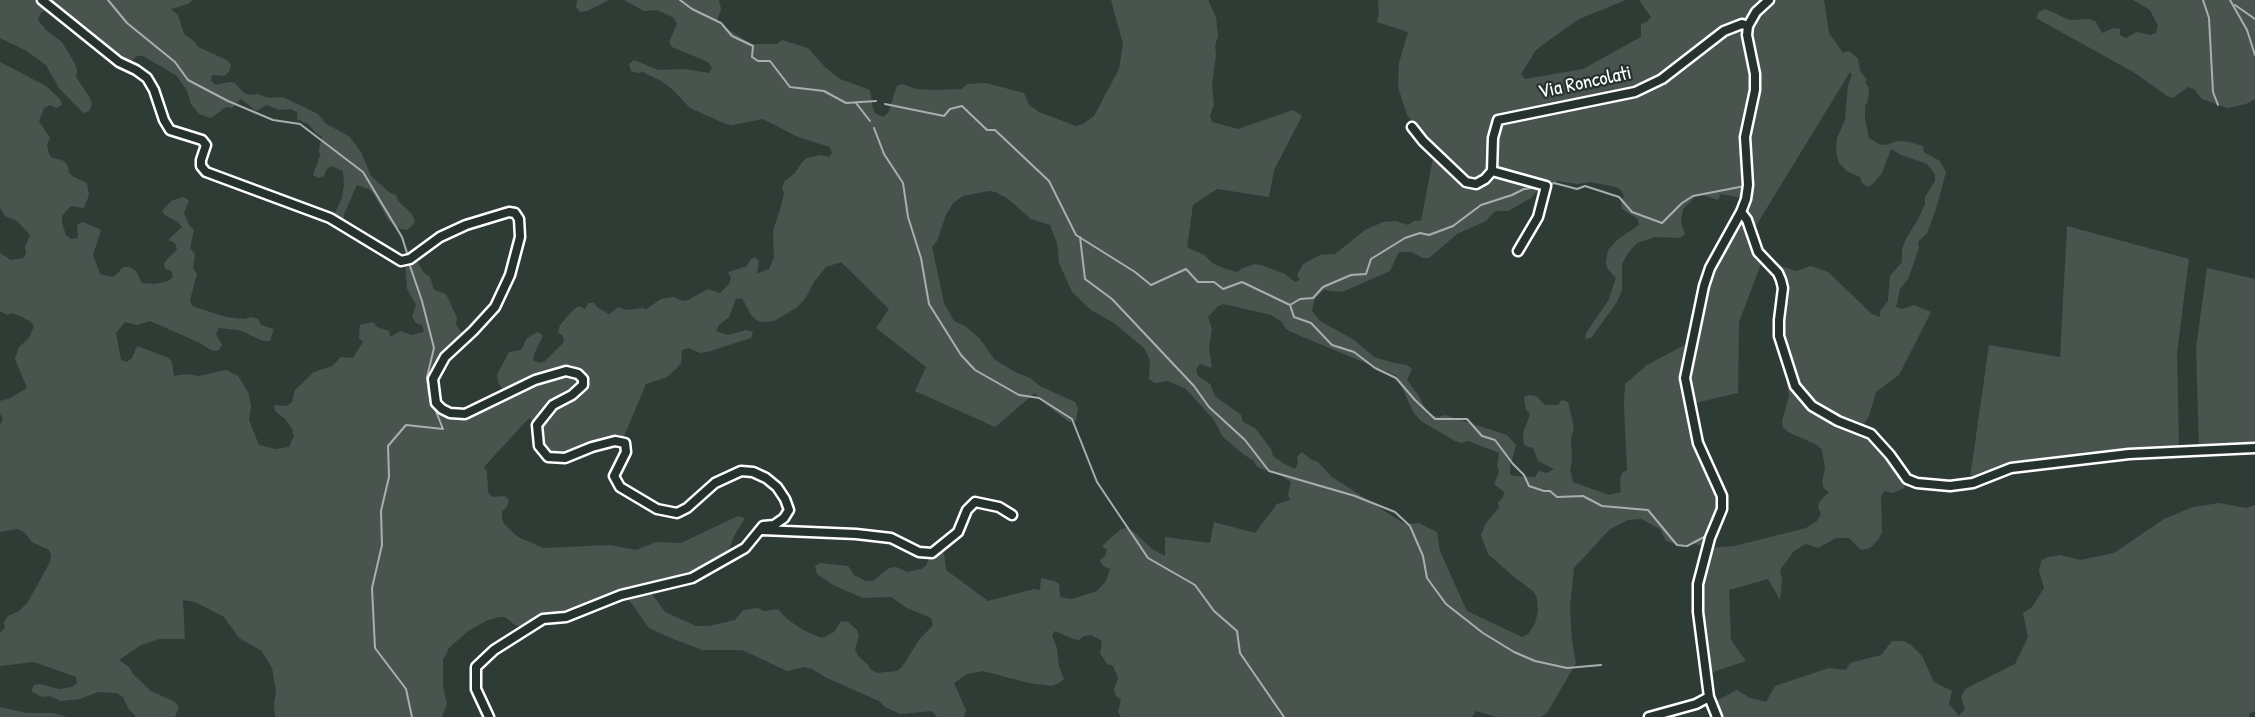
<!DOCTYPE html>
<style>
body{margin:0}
canvas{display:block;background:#2f3b35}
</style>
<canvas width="2255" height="717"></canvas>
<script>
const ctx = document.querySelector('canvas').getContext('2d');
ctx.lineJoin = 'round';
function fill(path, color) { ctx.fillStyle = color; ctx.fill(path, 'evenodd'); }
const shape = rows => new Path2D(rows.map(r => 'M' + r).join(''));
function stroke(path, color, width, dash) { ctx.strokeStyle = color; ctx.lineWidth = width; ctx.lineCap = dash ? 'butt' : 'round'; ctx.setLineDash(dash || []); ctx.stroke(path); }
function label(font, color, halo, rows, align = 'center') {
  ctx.font = font + ' "Patrick Hand",sans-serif'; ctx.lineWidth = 4.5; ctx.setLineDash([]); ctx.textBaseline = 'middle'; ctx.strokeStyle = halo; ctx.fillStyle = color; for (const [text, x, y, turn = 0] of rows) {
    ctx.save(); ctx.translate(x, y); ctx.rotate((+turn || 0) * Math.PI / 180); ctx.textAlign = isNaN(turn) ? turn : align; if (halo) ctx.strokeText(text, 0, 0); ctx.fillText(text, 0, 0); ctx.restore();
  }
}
const green = shape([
 [0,0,193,0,188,4,171,9,178,15,184,34,194,41,198,47,227,60,231,65,229,72,224,76,212,75,211,81,216,85,229,82,235,83,244,93,250,95,257,94,270,98,283,97,318,114,326,124,349,136,361,152,371,176,390,193,396,195,398,201,412,214,415,221,412,226,407,230,400,229,389,221,373,193,369,189,357,185,344,214,343,225,332,219,342,198,344,185,343,171,331,166,326,170,324,176,318,178,313,175,320,156,319,149,322,137,317,134,308,124,297,119,297,112,291,109,279,110,267,105,256,111,241,99,232,108,226,107,211,118,199,114,191,104,187,91,177,76,143,56,137,56,127,65,51,6,40,14,38,20,46,30,62,42,75,64,77,70,76,77,90,98,92,105,89,111,83,113,59,88,46,65,25,50,0,38],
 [577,0,609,0,587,11,580,12,576,7],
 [624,0,719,0,721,9,717,21,722,26,752,44,777,44,782,40,808,48,825,67,840,79,870,90,873,109,876,114,883,117,888,113,897,86,903,84,916,89,936,90,962,89,967,84,986,83,1024,93,1029,105,1039,112,1076,126,1083,124,1094,116,1119,69,1123,44,1111,0,1208,0,1216,17,1218,36,1215,46,1216,54,1212,85,1214,104,1210,116,1212,122,1238,129,1293,110,1302,116,1274,170,1269,197,1217,189,1193,205,1187,247,1204,255,1214,264,1226,269,1238,272,1242,268,1255,264,1261,265,1285,274,1295,282,1300,280,1297,275,1303,264,1320,255,1335,254,1365,230,1383,222,1396,221,1408,225,1414,221,1421,221,1435,148,1407,115,1398,87,1399,63,1408,32,1377,22,1379,12,1378,0,1626,0,1579,19,1548,41,1536,50,1521,74,1525,79,1583,69,1641,37,1641,24,1647,22,1651,17,1639,0,1824,0,1829,33,1843,53,1848,51,1858,58,1860,71,1867,80,1865,82,1869,88,1868,101,1865,106,1865,119,1869,138,1879,144,1886,145,1898,141,1910,142,1923,146,1924,152,1940,161,1946,172,1936,209,1927,233,1918,242,1919,248,1908,279,1900,289,1896,307,1902,309,1914,305,1931,312,1899,375,1876,392,1869,416,1859,431,1879,446,1888,463,1903,476,1906,482,1904,488,1898,491,1892,493,1885,491,1881,496,1882,532,1878,540,1870,548,1861,550,1849,538,1836,538,1818,548,1806,544,1794,551,1780,570,1782,580,1780,600,1768,579,1729,590,1731,640,1746,661,1710,673,1699,591,1709,548,1691,543,1679,545,1666,541,1660,529,1641,519,1628,520,1610,529,1574,568,1570,607,1572,641,1576,663,1547,713,1541,717,1497,717,1476,711,1472,717,1121,717,1118,712,1121,700,1116,696,1114,690,1118,678,1113,666,1107,664,1100,653,1102,641,1091,635,1084,636,1079,640,1073,639,1055,631,1052,636,1057,648,1059,667,1064,679,1059,683,1052,686,1029,683,983,671,967,674,954,683,966,710,964,717,937,717,932,711,900,714,885,707,879,701,825,677,812,669,804,667,787,671,742,650,702,650,671,638,649,628,624,593,524,627,515,625,505,617,499,617,486,621,468,631,449,648,443,660,443,686,447,704,442,717,275,717,274,703,276,691,272,668,262,651,239,638,224,617,195,602,183,600,185,639,159,639,141,645,119,660,129,667,133,674,151,691,175,702,179,707,175,717,136,717,128,708,123,697,117,693,98,692,80,699,61,701,49,696,42,697,31,691,34,685,40,684,59,689,72,687,77,683,76,677,34,662,0,666,0,633,5,628,4,622,8,616,19,611,28,602,50,562,51,556,49,550,32,542,24,532,18,529,0,532,0,425,3,418,0,414,0,401,10,398,27,388,15,359,19,347,29,338,34,326,30,321,13,313,7,315,0,311,0,253,11,260,24,258,26,253,25,247,30,235,17,221,5,216,0,207,0,62,46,86,60,99,62,105,56,108,50,105,44,108,39,121,50,138,47,144,48,151,51,157,64,161,68,166,69,173,74,177,87,183,89,195,84,208,71,206,62,216,62,223,66,235,71,239,78,238,77,225,83,222,101,230,93,255,100,274,113,277,124,267,130,267,136,271,142,283,155,284,168,281,173,277,171,271,165,269,164,263,177,249,175,243,168,240,182,227,178,222,166,216,162,211,171,201,183,197,189,200,184,213,189,225,194,230,190,248,195,254,193,268,197,274,190,300,192,306,226,317,245,319,251,317,258,319,261,325,274,329,270,341,263,341,239,330,219,328,216,334,222,345,218,351,211,350,200,343,150,321,137,325,125,322,116,333,121,360,127,362,132,358,137,346,169,358,172,363,174,376,187,374,199,376,226,370,238,376,248,392,251,406,249,420,259,445,276,449,289,447,294,436,292,429,285,419,275,411,274,405,287,406,292,402,295,390,314,372,332,366,341,357,353,358,363,342,359,338,360,325,373,322,377,327,389,331,390,337,400,331,412,335,424,332,422,325,416,323,412,317,416,305,407,289,405,261,415,258,424,273,430,277,434,290,446,294,457,318,456,324,465,338,435,376,435,396,452,416,506,395,498,382,497,375,509,352,521,350,527,338,538,332,543,336,534,354,533,360,539,363,545,361,564,342,563,336,558,332,560,325,574,309,579,306,585,309,588,303,594,303,598,308,609,314,619,307,625,310,644,308,645,310,661,299,674,297,680,300,686,301,708,289,720,293,729,284,731,278,728,272,747,266,750,260,755,257,759,261,757,274,769,269,774,257,773,231,781,206,784,193,782,187,785,181,795,173,802,162,807,158,821,155,829,157,832,153,830,147,798,137,763,119,732,125,726,124,690,108,672,89,661,81,643,72,637,73,631,71,629,64,634,60,658,70,684,69,709,73,712,68,708,62,672,47,669,42,677,24,674,18,657,10,644,11],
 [1850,72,1852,75,1848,85,1845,120,1837,138,1836,151,1839,163,1848,172,1860,177,1862,183,1868,187,1873,184,1882,173,1891,149,1901,155,1927,164,1935,174,1935,181,1925,197,1925,204,1917,221,1907,237,1902,249,1902,262,1890,276,1888,301,1880,311,1880,317,1872,314,1828,272,1811,266,1797,271,1783,267,1766,253,1754,229],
 [1557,181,1578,184,1590,182,1616,187,1621,190,1624,196,1621,202,1622,209,1638,219,1639,225,1617,240,1608,250,1606,262,1607,268,1616,278,1608,301,1586,333,1585,339,1591,338,1617,302,1622,290,1622,264,1628,253,1637,243,1655,237,1680,238,1685,234,1681,222,1683,209,1696,196,1703,195,1718,200,1721,194,1747,199,1714,262,1694,340,1647,365,1625,384,1624,405,1627,470,1622,473,1620,479,1621,492,1609,495,1573,482,1570,469,1572,462,1571,439,1574,427,1568,402,1562,400,1558,405,1545,405,1536,396,1530,395,1524,397,1526,410,1530,414,1523,433,1524,445,1533,448,1538,461,1554,469,1547,473,1539,471,1535,477,1513,476,1510,474,1510,467,1516,445,1507,435,1445,415,1439,417,1428,414,1419,396,1407,380,1412,369,1407,365,1394,363,1374,357,1354,340,1320,321,1312,311,1315,299,1323,290,1342,292,1390,271,1399,252,1411,252,1423,258,1429,258,1457,234,1486,221,1495,211,1508,211,1531,198,1535,193],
 [989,191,995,192,1007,198,1031,219,1050,225,1057,243,1059,263,1072,292,1091,310,1114,323,1144,348,1150,360,1149,379,1155,383,1168,381,1186,389,1214,420,1223,437,1243,454,1254,461,1257,467,1280,475,1291,482,1288,494,1290,500,1277,504,1255,533,1214,522,1210,543,1165,537,1165,556,1152,549,1133,531,1127,528,1121,529,1102,546,1107,550,1105,556,1100,560,1103,566,1110,569,1106,581,1097,591,1072,599,1060,597,1059,584,1054,581,1041,578,1040,590,1034,589,988,601,946,570,944,553,931,554,926,566,921,569,908,572,896,567,889,568,873,581,866,581,854,575,848,566,820,563,815,566,817,574,833,585,863,598,891,597,907,608,931,618,933,625,919,640,902,667,897,671,877,673,871,670,868,665,858,656,855,649,859,637,857,630,848,622,841,621,834,632,822,638,803,630,787,619,778,609,764,611,758,608,743,610,735,620,709,626,696,626,665,612,650,591,702,573,716,558,727,555,734,536,745,518,738,516,681,543,656,542,636,550,610,545,543,548,518,537,504,524,502,518,502,511,507,507,509,500,505,496,492,497,488,492,487,472,484,467,529,418,540,428,542,452,567,455,622,441,646,384,667,377,677,368,681,363,682,350,688,348,700,353,707,352,751,338,753,332,746,330,728,335,716,331,719,325,729,317,736,299,742,298,751,315,755,319,761,322,774,321,796,308,805,299,814,282,826,267,841,262,889,309,876,328,926,367,915,391,995,427,1035,393,1044,403,1069,422,1076,421,1078,408,1075,402,1040,386,1030,378,1017,373,995,360,980,339,965,326,954,321,944,303,932,247,937,241,946,215,953,203,963,196],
 [1761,264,1777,278,1778,286,1776,316,1789,396,1782,421,1783,427,1788,432,1817,445,1822,450,1825,469,1822,482,1824,489,1829,492,1820,501,1818,507,1821,514,1817,521,1806,528,1734,546,1709,548,1723,497,1698,446,1691,404,1738,393,1739,322],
 [1224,304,1271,315,1282,322,1286,329,1291,332,1397,376,1413,412,1421,421,1455,441,1461,443,1468,441,1499,453,1497,466,1499,472,1494,484,1504,492,1503,498,1498,502,1499,508,1486,523,1481,535,1488,554,1513,576,1534,592,1537,598,1538,611,1535,624,1528,634,1522,637,1467,611,1440,551,1437,532,1419,523,1406,524,1400,521,1332,477,1318,462,1312,460,1302,452,1297,457,1298,463,1295,469,1283,463,1273,456,1271,449,1255,428,1243,422,1241,415,1215,396,1210,384,1198,376,1196,370,1200,364,1212,368,1209,348,1212,329,1208,317,1218,306],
 [2133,0,2255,0,2255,99,2246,104,2228,108,2202,99,2194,89,2188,87,2173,98,2167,96,2135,73,2036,18,2039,12,2045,9,2070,20,2090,19,2096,22,2102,33,2114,28,2120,29,2120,35,2126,38,2137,32,2150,35,2156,33,2158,26,2150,10],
 [2067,226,2189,259,2177,353,2179,449,2097,453,2029,467,1969,485,1989,345,2060,357],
 [2207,268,2255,279,2255,445,2199,449,2196,348],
 [2219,503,2246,508,2255,505,2255,711,2249,714,2249,717,1718,717,1710,704,1737,690,1750,698,1766,702,1775,686,1829,668,1846,670,1850,663,1881,655,1892,641,1903,641,1911,645,1922,656,1934,682,1952,691,1949,704,1959,716,1965,709,1961,697,1965,689,2015,664,2028,637,2023,613,2032,607,2044,588,2039,571,2041,561,2048,557,2060,555,2080,560,2114,553,2164,519,2193,507],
 [0,707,27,713,53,713,67,717,0,717]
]);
const stream = shape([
 [108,0,127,23,175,62,188,80,228,101,273,120,300,124,363,172,402,237,407,253],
 [680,0,692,9,721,23,732,36,753,46,752,57,758,61,770,61,790,87,824,91,846,103,876,101],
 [2203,0,2209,18,2213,92,2218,105],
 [2230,0,2247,30,2255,55],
 [2235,5,2255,19],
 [856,103,870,121],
 [885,104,944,116,950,109,962,106,987,130,995,130,1049,181,1076,235,1135,272,1151,285,1186,269,1198,282,1214,282,1223,289,1242,282,1290,305,1294,317,1311,323,1332,345,1354,352,1375,368,1396,378,1415,400,1435,419,1467,419,1482,436,1495,440,1513,464,1524,475,1529,486,1544,491,1550,491,1557,497,1583,496,1602,506,1648,510,1677,545,1687,546,1706,536],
 [874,128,884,154,903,183,908,217,921,258,929,304,961,355,975,370,1019,395,1039,398,1072,419,1097,482,1148,558,1195,585,1214,611,1237,631,1240,653,1284,717],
 [1547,186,1554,183,1577,189,1585,186,1619,197,1632,212,1662,223,1682,203,1693,196,1745,186],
 [1080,237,1085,279,1112,299,1194,386,1209,407,1245,440,1269,471,1355,496,1395,512,1410,526,1423,556,1427,578,1446,604,1483,633,1514,652,1535,661,1567,668,1601,665],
 [410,266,422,301,434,348,427,377,429,394,443,429,406,425,388,446,389,477,381,511,382,545,372,588,375,648,406,689,412,717],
 [1290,305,1300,299,1313,298,1323,287,1351,275,1366,274,1371,259,1405,238,1420,233,1429,235,1453,226,1481,205,1512,195,1524,189,1539,187]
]);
const minor = shape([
 [42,0,119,62,136,70,147,78,154,90,164,120,170,130,202,140,206,145,201,160,201,166,206,172,330,218,401,261,410,259,440,237,466,225,509,212,515,213,519,219,520,237,510,275,495,307,473,331,445,357,433,379,436,403,442,409,450,413,465,414,535,380,566,371,578,374,583,379,583,385,572,395,553,405,537,425,539,446,548,457,565,458,592,447,615,441,625,443,626,452,614,476,620,487,657,509,677,513,687,508,715,483,741,471,753,472,766,478,777,487,785,499,789,510,784,518,774,525,763,526,745,548,692,578,621,595,566,617,543,619,494,650,476,667,476,689,489,717],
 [1412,127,1423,141,1466,182,1476,184,1485,179,1492,171,1546,186,1538,217,1518,251],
 [1492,171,1493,138,1498,120,1635,92,1662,79,1724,31,1742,24,1748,26],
 [1741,212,1747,220,1758,252,1778,273,1781,280,1783,288,1779,320,1779,336,1795,386,1812,406,1838,421,1871,434,1890,455,1907,479,1917,483,1950,486,1973,483,2011,468,2129,454,2255,448],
 [762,530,856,534,891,538,919,552,932,553,958,532,967,510,975,502,999,507,1012,515],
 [1649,717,1696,704,1709,697],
 [1717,717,1709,697,1698,612,1698,584,1710,538,1722,509,1722,496,1698,443,1685,378,1704,286,1710,268,1741,212,1746,199,1748,185,1745,137,1755,90,1755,74,1747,35,1748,26,1756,12,1769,0]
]);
const streetNames = [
 ["Via Roncolati",1585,83,-12]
];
fill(green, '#4a544f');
stroke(stream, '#a9afac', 2);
stroke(minor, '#fff', 13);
stroke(minor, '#26332d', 8);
label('20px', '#fff', '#26332d', streetNames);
</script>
